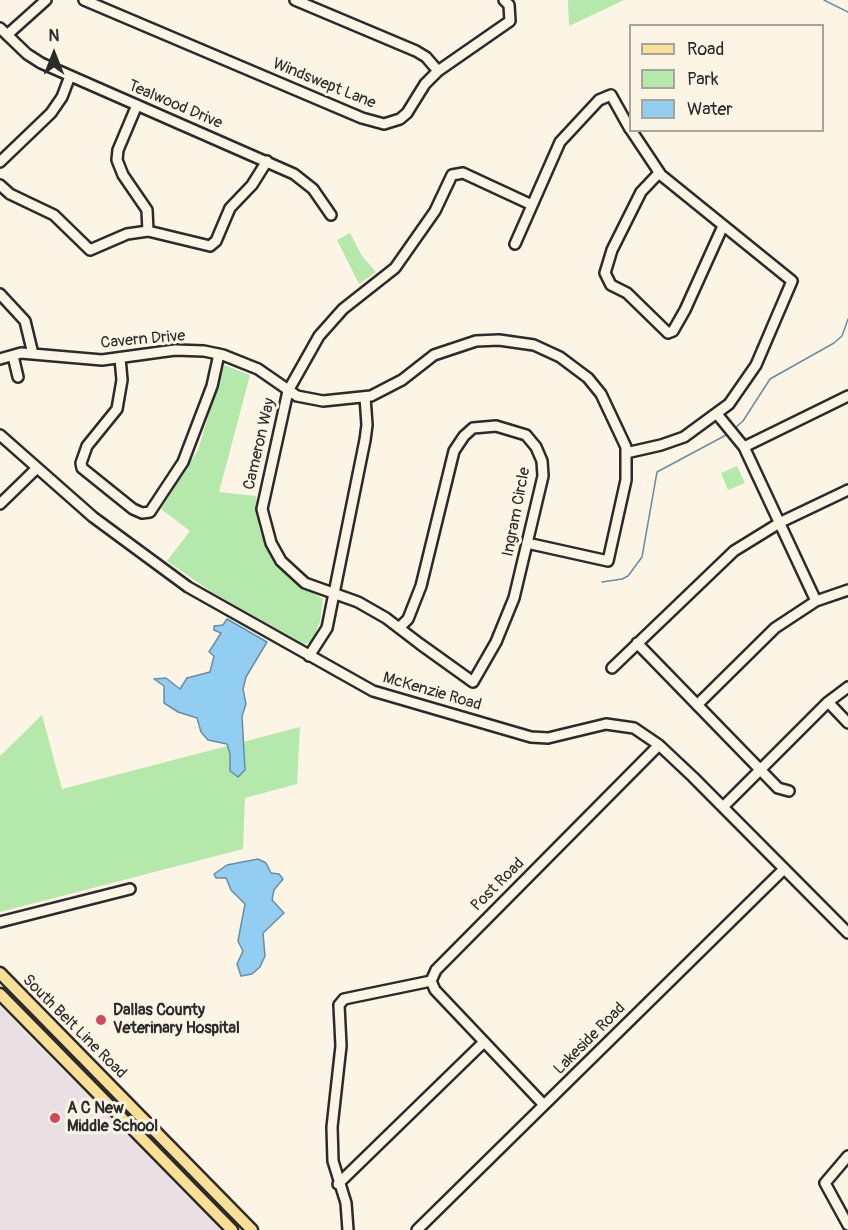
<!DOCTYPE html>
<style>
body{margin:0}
#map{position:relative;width:848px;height:1230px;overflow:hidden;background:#fcf5e5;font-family:Pangolin,sans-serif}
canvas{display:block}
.legend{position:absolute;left:629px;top:24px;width:195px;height:108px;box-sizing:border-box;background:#fcf5e5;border:2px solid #a8a49b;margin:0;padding:8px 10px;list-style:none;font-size:18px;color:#2b2b2b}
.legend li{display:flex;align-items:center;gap:12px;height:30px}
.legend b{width:30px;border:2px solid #a8a49b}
.north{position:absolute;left:24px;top:24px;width:60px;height:60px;-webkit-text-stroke:4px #fcf5e5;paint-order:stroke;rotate:0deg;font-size:16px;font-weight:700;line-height:24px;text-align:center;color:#2b2b2b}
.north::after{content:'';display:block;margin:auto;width:21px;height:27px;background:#2b2b2b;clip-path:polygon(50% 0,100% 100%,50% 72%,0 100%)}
</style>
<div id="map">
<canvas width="848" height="1230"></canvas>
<ul class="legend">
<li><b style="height:8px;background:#f9e096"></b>Road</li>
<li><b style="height:16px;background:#b5e9ab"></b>Park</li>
<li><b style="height:16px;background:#92cef2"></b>Water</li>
</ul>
<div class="north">N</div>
</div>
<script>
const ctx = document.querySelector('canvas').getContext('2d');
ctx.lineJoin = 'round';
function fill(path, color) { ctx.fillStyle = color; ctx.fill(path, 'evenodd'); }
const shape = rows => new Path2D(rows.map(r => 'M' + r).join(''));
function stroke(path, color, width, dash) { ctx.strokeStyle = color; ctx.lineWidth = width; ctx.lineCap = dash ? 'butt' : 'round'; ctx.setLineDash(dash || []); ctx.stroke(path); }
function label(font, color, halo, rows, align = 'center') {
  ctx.font = font + ' Pangolin,sans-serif'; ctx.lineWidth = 6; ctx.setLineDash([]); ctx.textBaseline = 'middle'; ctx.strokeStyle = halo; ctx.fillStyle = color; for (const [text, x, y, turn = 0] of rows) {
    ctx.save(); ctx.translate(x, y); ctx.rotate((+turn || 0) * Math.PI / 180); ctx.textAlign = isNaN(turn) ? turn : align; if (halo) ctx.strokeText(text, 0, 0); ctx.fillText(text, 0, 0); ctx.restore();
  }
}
const built = shape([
 [0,1006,221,1230,0,1230]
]);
const green = shape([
 [568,0,624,0,569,26],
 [350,233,362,256,376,272,359,284,337,240],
 [224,365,250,375,219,492,256,496,259,528,270,554,289,577,323,599,320,622,311,642,304,644,210,591,167,561,190,531,161,509,198,450],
 [737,466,745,483,728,490,721,473],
 [42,715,62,789,300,727,297,784,245,798,243,849,0,912,0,756]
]);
const water = shape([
 [227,619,267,642,246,677,243,689,246,704,242,716,245,770,238,777,230,771,230,754,227,744,208,740,201,732,197,718,178,712,164,703,164,686,154,679,166,678,180,689,187,678,210,672,214,656,209,652,221,633,214,630,214,626,223,625,227,619],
 [258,859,266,863,271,873,279,874,283,879,274,890,272,900,284,913,263,933,265,956,260,967,252,974,241,976,237,964,243,951,238,941,245,904,231,890,226,878,216,878,214,874,227,865,258,859]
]);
const stream = shape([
 [824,0,848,12],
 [735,428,743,421,770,379,834,343,842,336,848,319],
 [602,582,622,579,628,576,642,557,657,472,728,434]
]);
const minor = shape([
 [84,0,362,118,384,124,400,119,407,113,425,84,438,71,510,21,509,5,504,0],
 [295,0,416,51,426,57,438,71],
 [0,28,27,54,41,63,294,174,313,189,331,215],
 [7,35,46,0],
 [137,105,118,150,117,160,123,175,147,210,148,231],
 [0,162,51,113,62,97,70,76],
 [659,173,641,192,612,250,605,273,611,285,627,293,668,333,673,331,685,310,723,226],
 [0,185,10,194,54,215,90,250,127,234,148,231,210,246,216,241,230,208,252,185,267,161],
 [515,244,560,142,599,100,611,95,630,129],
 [0,294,25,321,33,354],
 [13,356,18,377],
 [120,358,122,380,117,409,87,446,81,463,82,468,133,509,142,513,150,512,183,462,212,386,219,354],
 [0,359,21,353,102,360,175,350,204,351,223,355,258,369,297,396,323,401,371,396,402,380,434,355,476,341,499,340,534,345,560,357,588,378,601,394,626,447,626,480,608,561,527,543],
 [717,414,744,447,816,601],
 [0,435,93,517,188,587,373,691,531,737,548,738,606,724,634,728,659,745,693,777,848,933],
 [744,447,848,396],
 [626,453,661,445,684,437,729,404,756,365,792,281,661,175,631,130],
 [0,504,37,468],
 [399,628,408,619,421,586,454,451,464,436,473,428,496,426,526,435,536,447,542,461,543,476,514,598,496,642,473,682,420,644,386,618,358,602,305,583,281,561,271,543,262,509,288,391,319,336,343,309,395,268,435,211,452,175,463,173,532,205],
 [637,643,778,788,789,791],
 [309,656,327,628,365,440,367,425,365,397],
 [612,668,734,551,781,522,848,490],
 [828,702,848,723],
 [697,705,775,628,816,601,848,590],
 [723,807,828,702,848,687],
 [0,922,130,889],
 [431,981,435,990,544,1105],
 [848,1156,825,1183,848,1225],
 [338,1184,484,1042],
 [348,1230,346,1203,333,1161,332,1127,341,1046,339,1005,344,999,431,981,436,970,659,745],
 [417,1230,784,869]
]);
const major = shape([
 [0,973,252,1230],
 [0,994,232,1230]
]);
const markers = [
 [101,1020,6,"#d1495b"],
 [55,1118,6,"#d1495b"]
];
const streetNames = [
 ["Windswept Lane",324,84,22],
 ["Tealwood Drive",175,105,23],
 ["Cavern Drive",143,340,-5],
 ["Cameron Way",260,444,-77],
 ["Ingram Circle",517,512,-79],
 ["McKenzie Road",432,692,16],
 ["Post Road",498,885,-45],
 ["South Belt Line Road",74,1027,45],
 ["Lakeside Road",590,1039,-45]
];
const poiNames = [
 ["Dallas County",113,1011],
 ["Veterinary Hospital",113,1029],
 ["A C New",67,1109],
 ["Middle School",67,1127]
];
fill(built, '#eae0e3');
fill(green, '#b5e9ab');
fill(water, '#92cef2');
stroke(water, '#698da2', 1.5);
stroke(stream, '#698da2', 1.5);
stroke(minor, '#2b2b2b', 14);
stroke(major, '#2b2b2b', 15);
stroke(minor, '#fcf5e5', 9);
stroke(major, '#f9e096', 10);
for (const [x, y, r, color] of markers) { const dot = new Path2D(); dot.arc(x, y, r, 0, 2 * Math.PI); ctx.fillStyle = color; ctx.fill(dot); stroke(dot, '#fcf5e5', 2); }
label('16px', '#2b2b2b', '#fcf5e5', streetNames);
label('bold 16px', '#2b2b2b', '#fcf5e5', poiNames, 'left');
</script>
